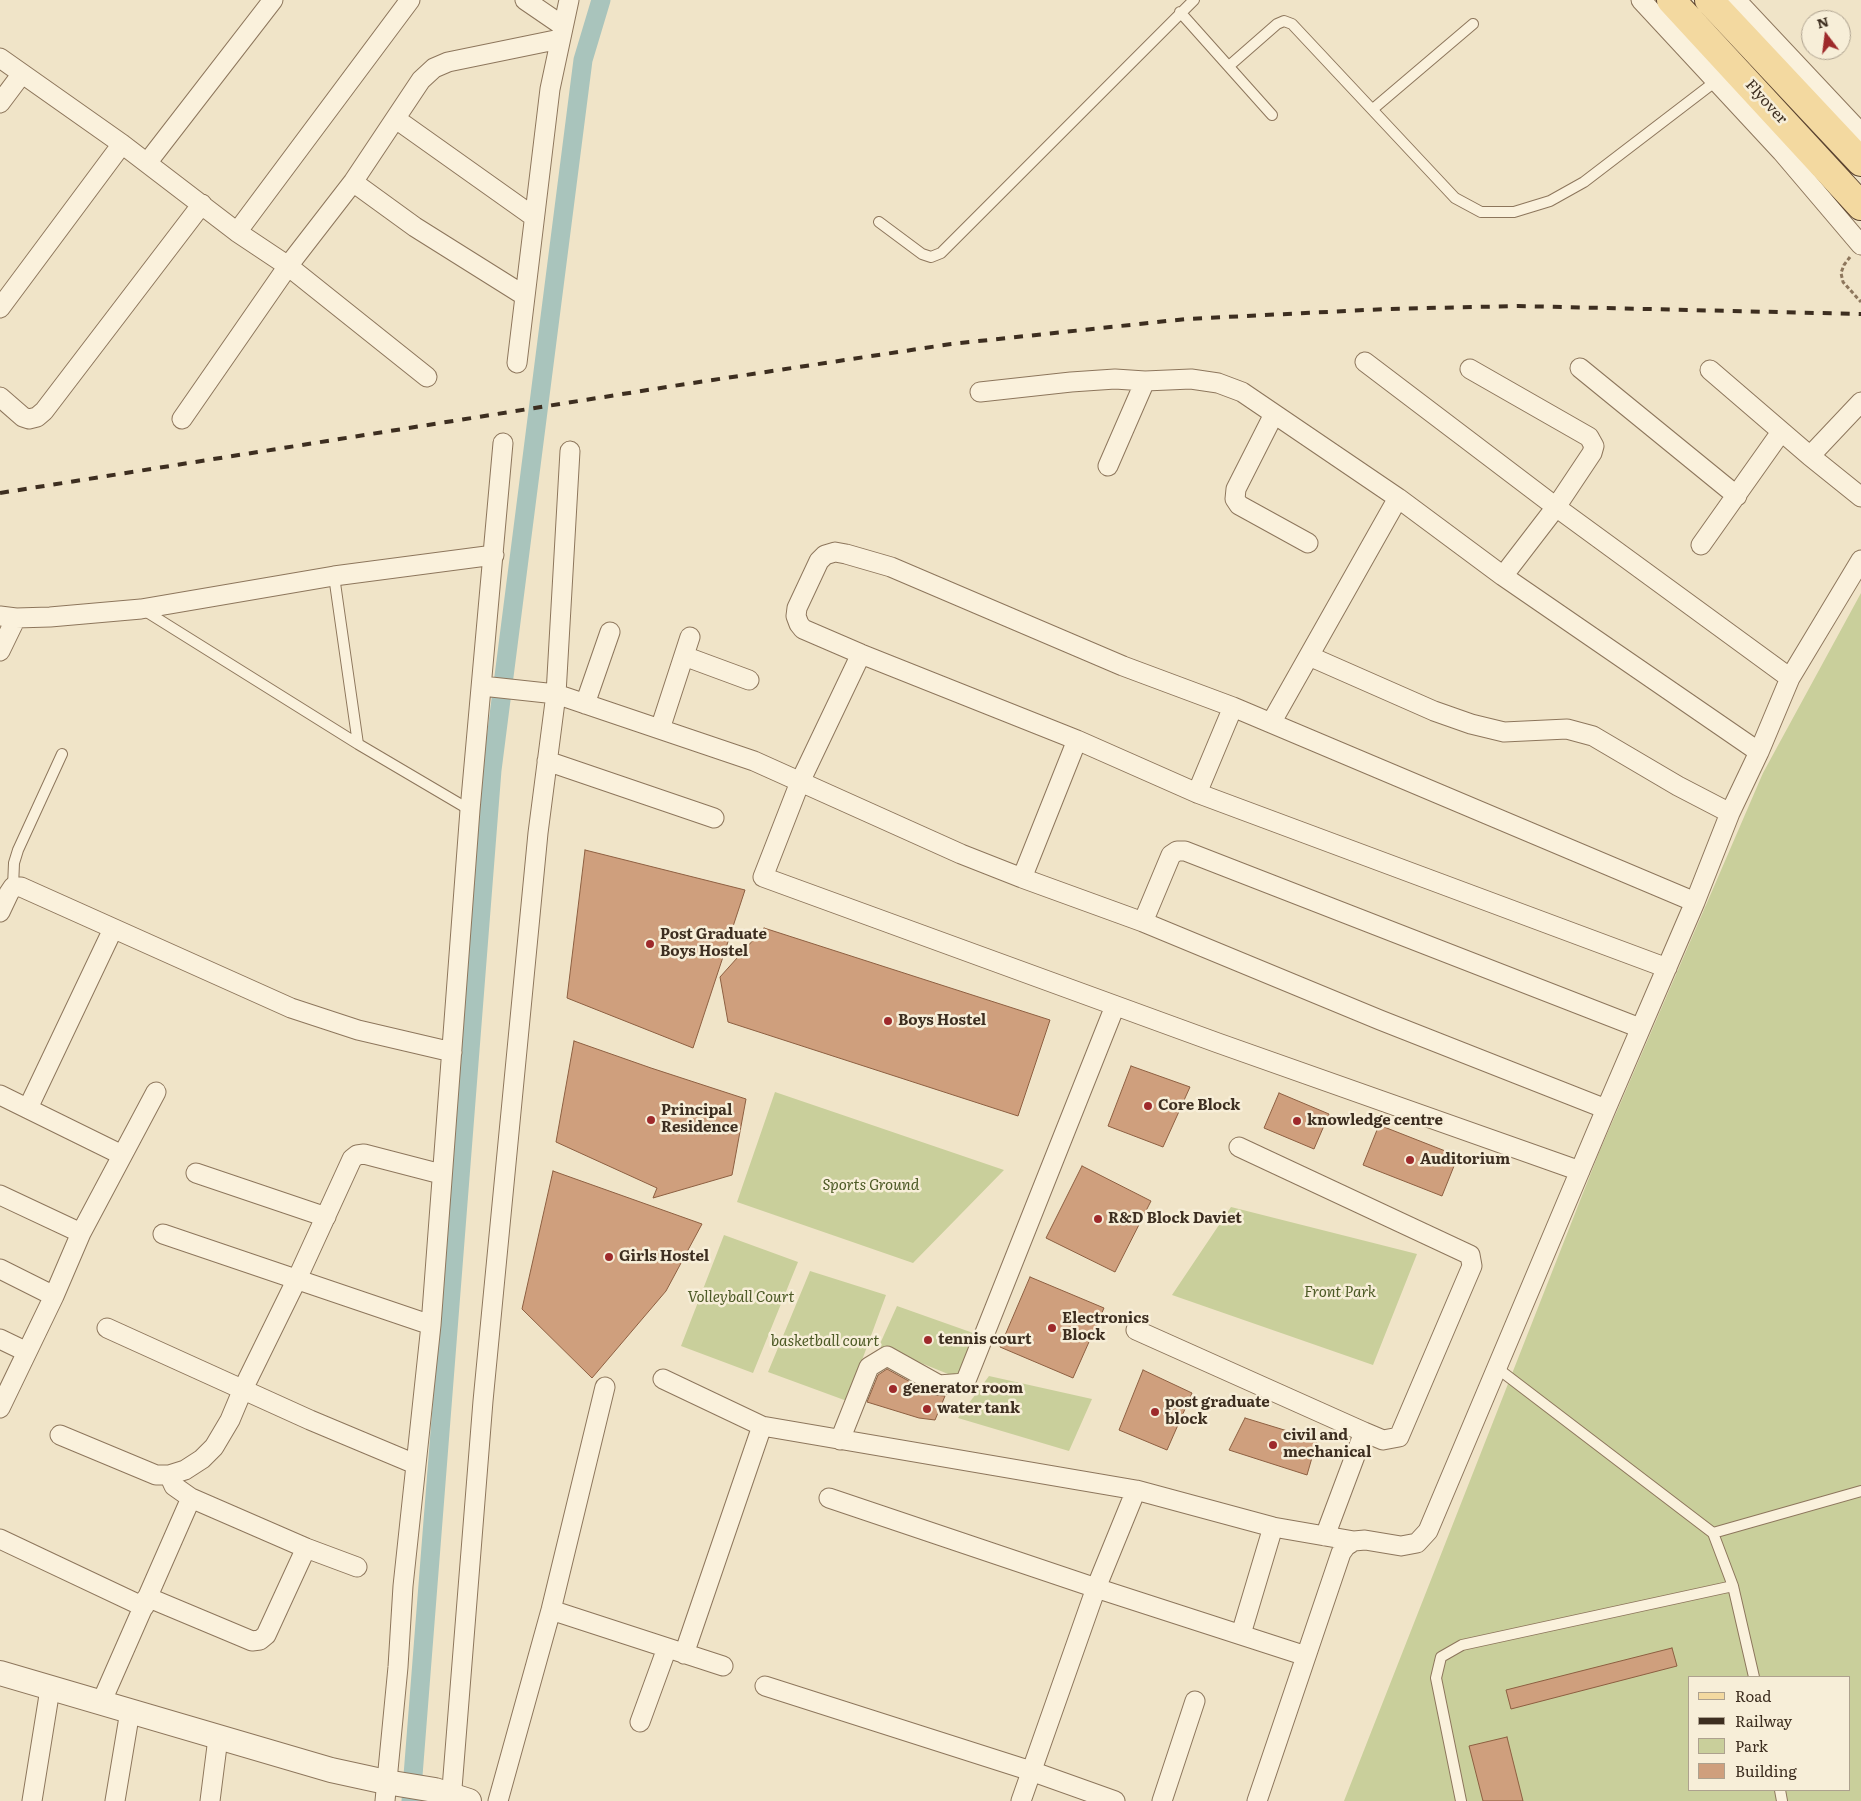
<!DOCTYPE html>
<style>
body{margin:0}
#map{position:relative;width:1861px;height:1801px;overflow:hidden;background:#f0e4c8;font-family:Literata,serif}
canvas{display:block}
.legend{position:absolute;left:1688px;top:1676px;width:162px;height:115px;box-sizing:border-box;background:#f7eed8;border:1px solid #ada18e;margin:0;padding:6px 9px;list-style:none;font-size:15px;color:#3d2e20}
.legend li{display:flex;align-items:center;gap:10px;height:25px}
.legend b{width:25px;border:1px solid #ada18e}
.north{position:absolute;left:1801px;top:10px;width:50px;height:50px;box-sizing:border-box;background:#f7eed8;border:1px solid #ada18e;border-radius:50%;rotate:345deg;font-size:14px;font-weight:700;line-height:20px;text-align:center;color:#3d2e20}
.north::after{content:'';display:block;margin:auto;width:18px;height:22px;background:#9e2a2b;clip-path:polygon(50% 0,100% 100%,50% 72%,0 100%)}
</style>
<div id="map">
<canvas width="1861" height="1801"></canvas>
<ul class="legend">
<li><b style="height:6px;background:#f3d9a0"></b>Road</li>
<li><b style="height:6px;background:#3d2e20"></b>Railway</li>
<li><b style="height:14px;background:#c9cf9b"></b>Park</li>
<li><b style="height:14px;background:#cf9f7d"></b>Building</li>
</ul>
<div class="north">N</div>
</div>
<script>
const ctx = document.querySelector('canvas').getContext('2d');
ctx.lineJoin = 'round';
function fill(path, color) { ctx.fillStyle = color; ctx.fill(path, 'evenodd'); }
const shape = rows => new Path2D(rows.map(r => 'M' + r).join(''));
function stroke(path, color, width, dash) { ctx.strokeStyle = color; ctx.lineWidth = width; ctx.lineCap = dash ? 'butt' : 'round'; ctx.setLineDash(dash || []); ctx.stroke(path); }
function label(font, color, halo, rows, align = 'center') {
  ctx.font = font + ' Literata,serif'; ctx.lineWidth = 5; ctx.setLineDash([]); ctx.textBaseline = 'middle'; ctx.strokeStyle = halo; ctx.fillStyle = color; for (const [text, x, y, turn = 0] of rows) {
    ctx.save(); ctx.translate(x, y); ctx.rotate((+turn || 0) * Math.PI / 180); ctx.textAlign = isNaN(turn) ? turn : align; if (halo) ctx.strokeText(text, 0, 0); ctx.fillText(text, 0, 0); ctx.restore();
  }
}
const green = shape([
 [1861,593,1861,1801,1344,1801,1598,1155,1763,773],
 [1690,1677,1850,1677,1850,1790,1690,1790],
 [775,1092,1004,1170,913,1263,737,1202],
 [1231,1207,1417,1254,1373,1365,1172,1295],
 [724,1235,798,1262,753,1373,681,1346],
 [810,1271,886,1295,847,1401,768,1372],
 [897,1306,976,1334,958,1378,879,1346],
 [989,1376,1092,1399,1069,1451,958,1418]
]);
const canal = shape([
 [411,1801,492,770,583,60,601,0]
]);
const building = shape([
 [585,850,745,890,693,1048,567,998,585,850],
 [764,928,1050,1020,1018,1116,728,1022,720,977,764,928],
 [574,1041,651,1068,746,1099,732,1175,653,1198,657,1188,556,1142,574,1041],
 [1131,1066,1190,1087,1163,1147,1108,1126,1131,1066],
 [1279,1093,1329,1114,1314,1149,1264,1128,1279,1093],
 [1379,1125,1458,1156,1442,1196,1363,1165,1379,1125],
 [1082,1166,1151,1201,1115,1272,1046,1238,1082,1166],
 [553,1171,702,1224,666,1291,592,1378,522,1309,553,1171],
 [1030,1277,1104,1308,1073,1378,1000,1347,1030,1277],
 [887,1369,934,1395,945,1396,935,1420,919,1418,867,1402,878,1375,887,1369],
 [1143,1370,1192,1393,1167,1450,1119,1430,1143,1370],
 [1245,1418,1317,1440,1307,1475,1229,1450,1245,1418],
 [1672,1648,1677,1666,1511,1709,1506,1690,1672,1648],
 [1507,1737,1523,1801,1483,1801,1469,1746,1507,1737]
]);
const path = shape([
 [1850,257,1844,265,1841,273,1843,282,1861,302]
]);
const service = shape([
 [1180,12,1272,115],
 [1229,66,1277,24,1284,21,1292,24,1455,198,1481,212,1514,212,1550,201,1584,182,1716,81],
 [1373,109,1473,24],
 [879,222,922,254,931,257,941,253,1194,0],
 [334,576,358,744],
 [142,609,358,744,470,810],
 [13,887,14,863,18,850,62,754],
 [1497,1368,1713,1533,1733,1586,1754,1677],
 [1713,1533,1861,1491],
 [1780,1790,1782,1801],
 [1461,1801,1436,1678,1441,1657,1462,1645,1733,1586]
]);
const minor = shape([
 [525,0,563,26],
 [1641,0,1782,152,1861,245],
 [1736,0,1861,133],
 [0,58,122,144,237,232,288,266,427,377],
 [0,103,21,75],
 [396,119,534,217],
 [147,163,273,0],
 [353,182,415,227,525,296],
 [237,232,410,0],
 [0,308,122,144],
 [1365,362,1556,507,1790,678],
 [517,363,550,89,569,0],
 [1580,368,1737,496],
 [1470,369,1589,437,1594,446,1592,453,1556,507,1503,576],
 [1710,370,1810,456,1861,497],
 [980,392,1071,382,1115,379,1145,381,1191,379,1218,383,1242,392,1398,498,1503,576,1759,752],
 [0,397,23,417,29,419,37,417,44,411,202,204],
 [1274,414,1236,489,1235,499,1239,505,1308,543],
 [182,419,288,266,353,182,421,80,434,68,448,62,560,39],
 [1810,456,1861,402],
 [1108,466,1145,381],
 [1701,545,1781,432],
 [0,616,16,618,50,617,141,609,334,576,494,555],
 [0,651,16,618],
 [861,654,800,782,763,877,1218,1043,1580,1171],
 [684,656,749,680],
 [1309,656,1434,711,1471,724,1504,732,1567,729,1593,736,1678,786,1730,813],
 [482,686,556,694,754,761,961,854,1022,878,1143,922,1380,1020,1606,1109],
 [585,704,610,632],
 [1271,723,1398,498],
 [660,729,690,637],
 [547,761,714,818],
 [1197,793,1233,707],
 [1022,878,1077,740],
 [0,912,9,893,13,887,21,887,291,1008,358,1030,452,1052],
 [1143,922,1171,855,1177,851,1185,851,1640,1028],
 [1667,968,1197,793,1077,740,861,654,803,629,799,624,796,616,797,608,819,561,825,555,835,552,846,554,891,567,1123,666,1233,707,1695,902],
 [0,1095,122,1155],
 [28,1108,113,929],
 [1239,1147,1470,1255,1472,1266,1399,1437,1383,1440,1364,1432],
 [196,1173,326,1217],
 [0,1195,81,1233],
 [163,1234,431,1325],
 [0,1269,54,1296],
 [107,1328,310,1420,415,1464],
 [1136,1330,1364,1432,1325,1536],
 [0,1339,27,1352],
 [663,1379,762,1426,1136,1490,1273,1527,1354,1541],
 [0,1408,54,1296,81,1233,156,1092],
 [60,1435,156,1475,169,1475,185,1470,202,1459,214,1447,230,1420,243,1389,297,1279,352,1159,357,1155,364,1154,441,1174],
 [840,1440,869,1367,887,1356,939,1385,965,1383,1115,1006],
 [169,1475,174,1486,191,1498,306,1548,357,1567],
 [829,1498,1096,1588,1306,1656],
 [0,1539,144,1607],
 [147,1597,252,1641,260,1640,266,1635,306,1548],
 [551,1610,723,1666],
 [1241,1634,1273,1527],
 [684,1654,762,1426],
 [765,1686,1031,1771,1115,1801],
 [101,1703,191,1498],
 [640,1722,667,1648],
 [32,1801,50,1689],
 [115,1801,130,1711],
 [210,1801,218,1738],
 [385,1801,398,1667,403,1586,431,1325,470,810,503,443],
 [451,1801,483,1401,538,833,556,694,570,451],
 [498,1801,551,1610,605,1387],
 [1021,1801,1096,1588,1136,1490],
 [1162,1801,1195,1701],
 [1257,1801,1341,1553,1346,1546,1354,1541,1365,1540,1401,1546,1417,1543,1428,1531,1606,1109,1695,902,1730,813,1759,752,1790,678,1861,560]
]);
const tertiary = shape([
 [0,1673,331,1770,386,1782,435,1790,469,1801]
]);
const primary = shape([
 [1671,0,1861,206],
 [1709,0,1861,162]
]);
const rail = shape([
 [0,493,673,386,951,344,1186,319,1386,309,1518,306,1861,314]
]);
const markers = [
 [650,944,5,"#9e2a2b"],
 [888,1021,5,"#9e2a2b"],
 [1148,1106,5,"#9e2a2b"],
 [651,1120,5,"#9e2a2b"],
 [1297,1121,5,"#9e2a2b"],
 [1410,1160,5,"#9e2a2b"],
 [1098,1219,5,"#9e2a2b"],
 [609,1257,5,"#9e2a2b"],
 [1052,1328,5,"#9e2a2b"],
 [928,1340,5,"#9e2a2b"],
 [893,1389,5,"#9e2a2b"],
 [927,1409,5,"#9e2a2b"],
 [1155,1412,5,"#9e2a2b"],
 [1273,1445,5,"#9e2a2b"]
];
const streetNames = [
 ["Flyover",1766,102,48]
];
const poiNames = [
 ["Post Graduate",660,935],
 ["Boys Hostel",660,952],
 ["Boys Hostel",898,1021],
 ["Core Block",1158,1106],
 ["Principal",661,1111],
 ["Residence",661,1128],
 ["knowledge centre",1307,1121],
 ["Auditorium",1420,1160],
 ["R&D Block Daviet",1108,1219],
 ["Girls Hostel",619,1257],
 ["Electronics",1062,1319],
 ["Block",1062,1336],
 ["tennis court",938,1340],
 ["generator room",903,1389],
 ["post graduate",1165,1403],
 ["block",1165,1420],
 ["water tank",937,1409],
 ["civil and",1283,1436],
 ["mechanical",1283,1453]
];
const parkNames = [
 ["Sports Ground",871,1186],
 ["Front Park",1340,1293],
 ["Volleyball Court",741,1298],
 ["basketball court",825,1342]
];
fill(green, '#c9cf9b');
stroke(canal, '#a9c4bc', 19);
fill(building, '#cf9f7d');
stroke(building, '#8d5f41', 1);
stroke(service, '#8d765c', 12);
stroke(minor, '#8d765c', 21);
stroke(tertiary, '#8d765c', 26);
stroke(primary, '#5b4430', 30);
stroke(path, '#8d765c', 3, [4, 2.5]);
stroke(service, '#faf1dc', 10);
stroke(minor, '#faf1dc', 19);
stroke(tertiary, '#faf1dc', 24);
stroke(primary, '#f3d9a0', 28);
stroke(rail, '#3d2e20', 4, [9, 9]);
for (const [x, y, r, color] of markers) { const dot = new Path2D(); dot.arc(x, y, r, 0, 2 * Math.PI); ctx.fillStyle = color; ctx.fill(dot); stroke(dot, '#f7eed8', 2); }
label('15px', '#3d2e20', '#f7eed8', streetNames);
label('bold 15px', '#3d2e20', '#f7eed8', poiNames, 'left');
label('italic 15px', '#4d5a26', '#f7eed8', parkNames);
</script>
